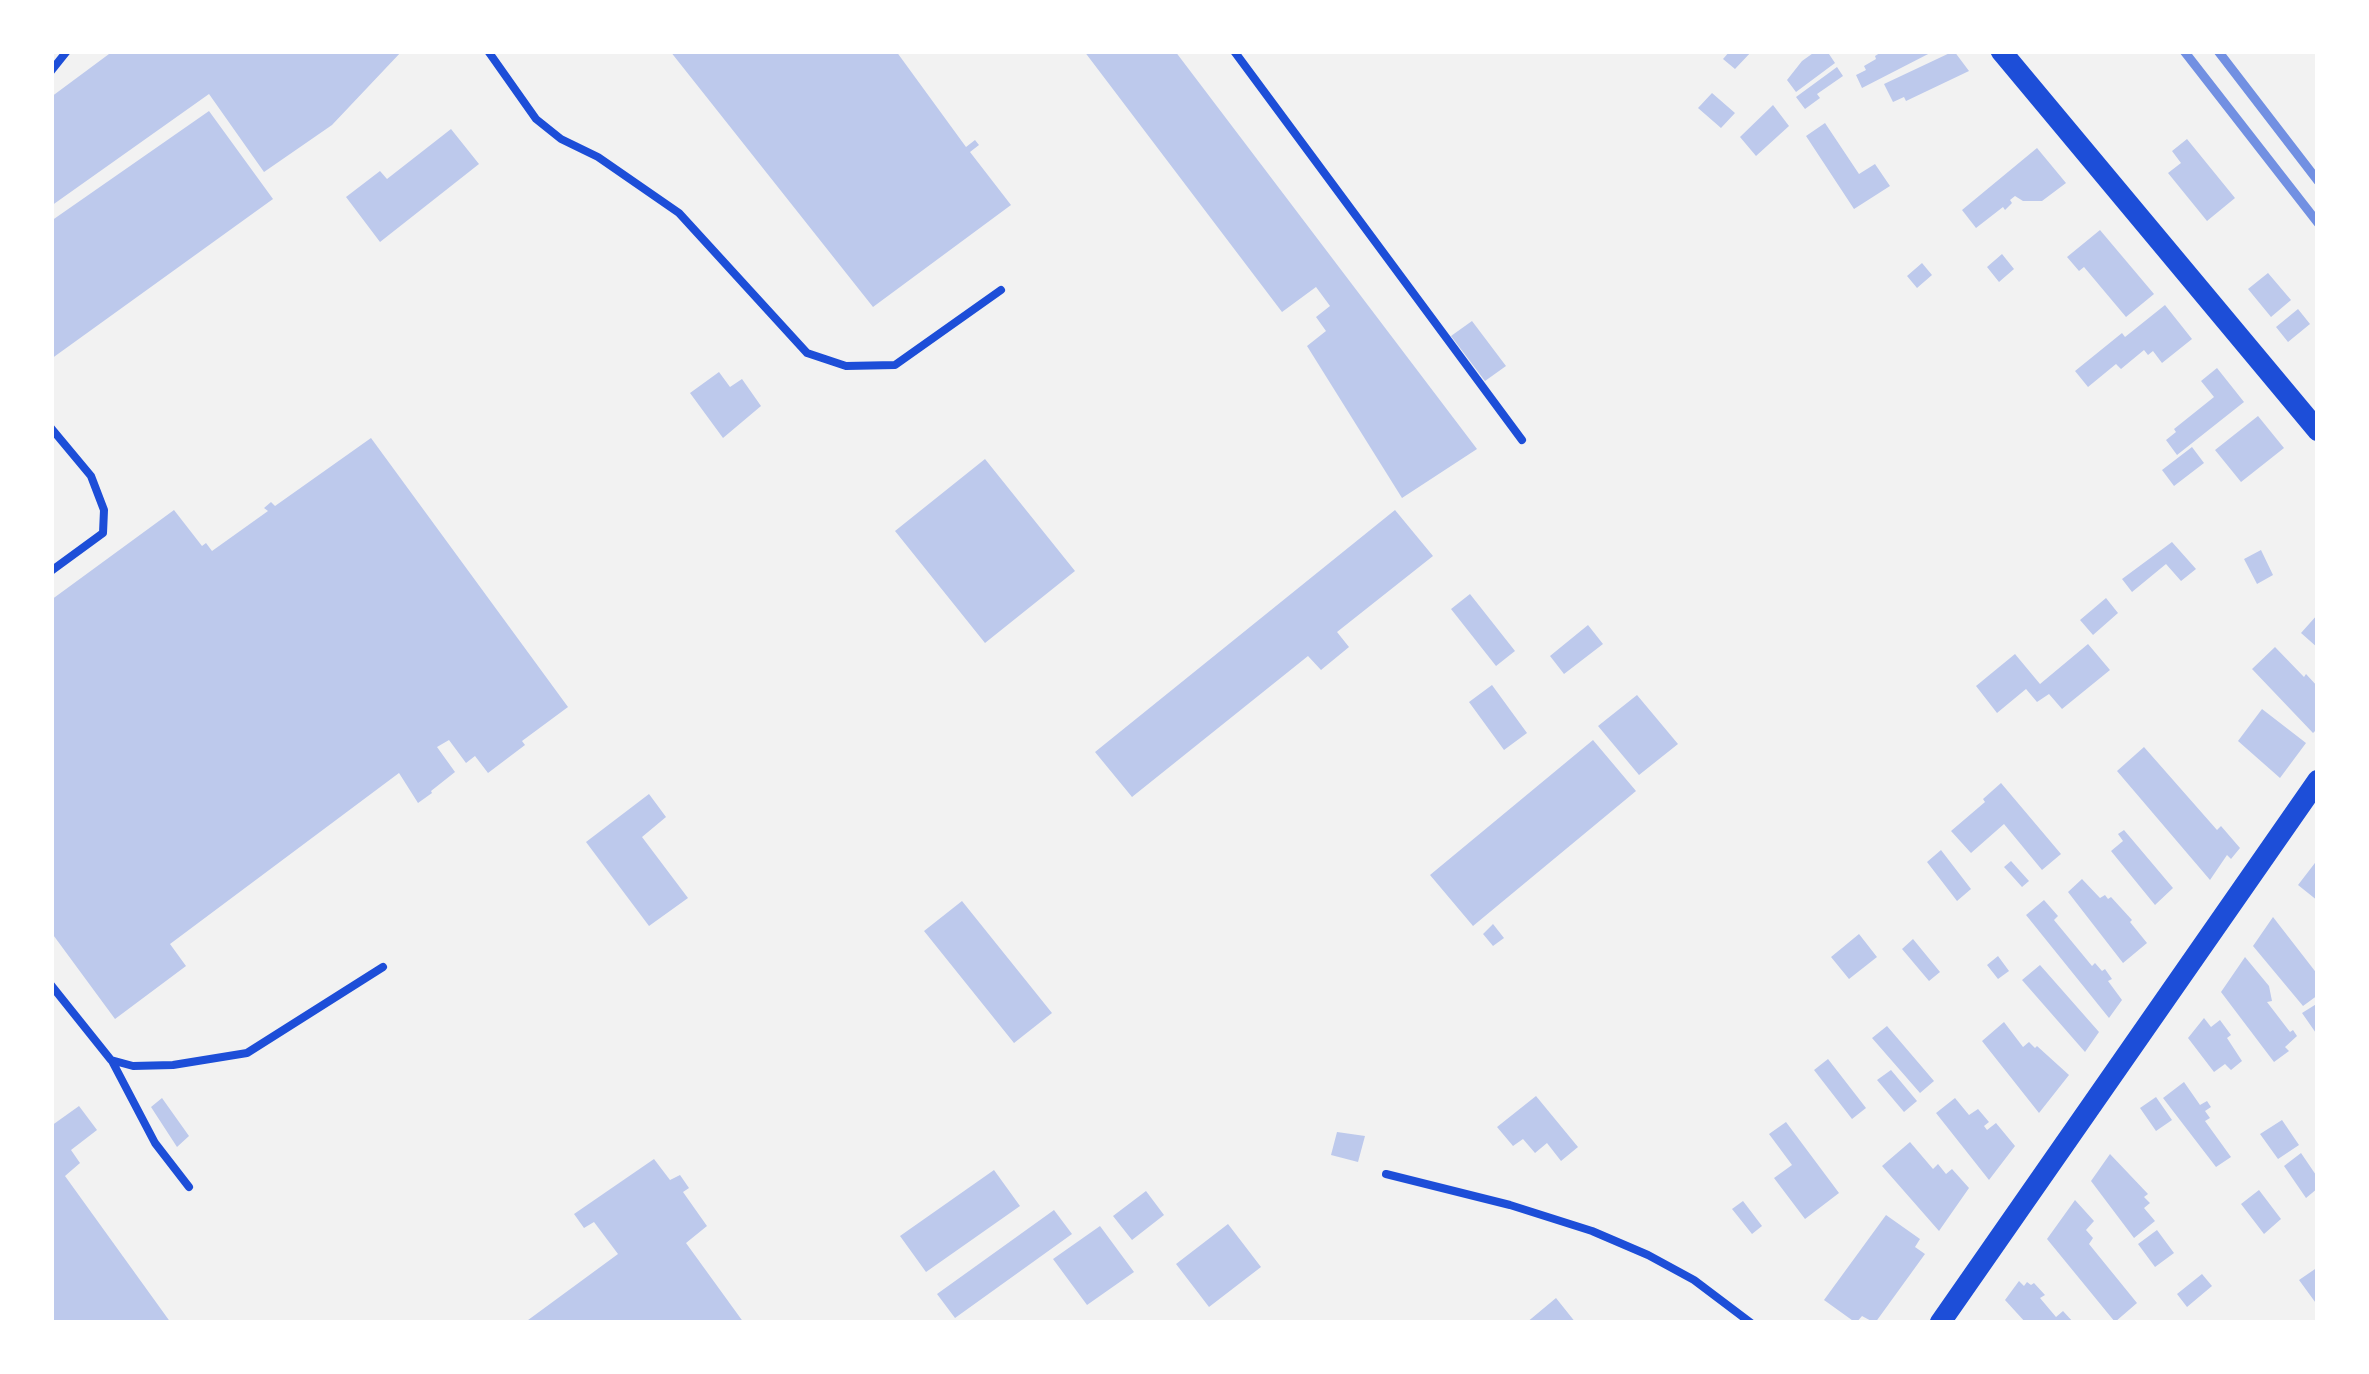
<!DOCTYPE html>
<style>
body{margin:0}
#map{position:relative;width:2369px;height:1374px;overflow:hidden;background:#f2f2f2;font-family:Figtree,sans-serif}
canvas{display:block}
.frame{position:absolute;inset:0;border:54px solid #fff;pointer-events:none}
</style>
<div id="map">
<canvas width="2369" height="1374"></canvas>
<div class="frame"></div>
</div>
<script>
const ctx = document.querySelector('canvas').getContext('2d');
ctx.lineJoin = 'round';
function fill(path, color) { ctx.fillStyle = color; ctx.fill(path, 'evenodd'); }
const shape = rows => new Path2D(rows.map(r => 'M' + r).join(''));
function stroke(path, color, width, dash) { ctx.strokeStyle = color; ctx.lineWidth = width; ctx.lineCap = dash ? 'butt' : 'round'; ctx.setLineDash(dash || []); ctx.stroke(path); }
const building = shape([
 [107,51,402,51,332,125,264,172,209,94,51,206,51,97,109,54],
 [670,51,896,51,966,147,975,140,979,145,970,152,1011,205,873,307],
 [1084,51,1175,51,1477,449,1402,498,1307,346,1326,331,1316,317,1330,306,1316,287,1282,312],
 [1730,51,1752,51,1735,69,1723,59],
 [1816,51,1827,51,1835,63,1796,92,1787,80,1802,61],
 [1883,51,1934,51,1862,88,1856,75,1866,70,1864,66,1876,59,1875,56],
 [1954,51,1969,71,1906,101,1904,97,1893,102,1884,84],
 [1837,67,1843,76,1817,94,1820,98,1805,109,1796,97],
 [1712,93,1735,113,1721,128,1698,108],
 [1773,105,1789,126,1756,156,1740,137],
 [209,111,273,199,51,359,51,221],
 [1825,123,1859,174,1875,164,1890,186,1854,209,1806,136],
 [451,129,479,164,380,242,346,197,380,171,387,179],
 [2187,139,2235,198,2207,221,2168,173,2181,163,2172,151],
 [2037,148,2066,183,2042,201,2023,201,2015,196,2010,200,2012,203,2005,210,2003,207,1976,228,1962,210],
 [2100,230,2154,294,2126,317,2084,267,2079,271,2067,257],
 [2002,254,2014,269,1999,282,1987,267],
 [1922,263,1932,275,1917,288,1907,276],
 [2268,273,2291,300,2271,317,2248,289],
 [2165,305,2192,339,2162,363,2153,351,2148,355,2144,350,2121,369,2116,364,2088,387,2075,371,2122,333,2125,337],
 [2298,309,2310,324,2288,342,2276,327],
 [1472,321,1506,366,1485,381,1451,336],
 [2217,368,2244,402,2177,455,2166,440,2176,432,2174,429,2214,397,2201,381],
 [719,372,730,387,742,379,761,406,723,438,690,393],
 [2258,416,2284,448,2241,482,2215,450],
 [371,438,568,707,522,741,525,745,488,773,475,756,466,763,449,740,437,747,455,772,431,791,432,793,418,803,399,773,170,944,186,966,115,1019,51,932,51,600,174,510,202,546,206,543,212,551,268,511,264,508,271,502,275,506],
 [2192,447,2204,463,2174,486,2162,470],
 [985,459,1075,571,985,643,895,531],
 [1395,510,1433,556,1337,632,1349,647,1321,670,1308,656,1132,797,1095,752],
 [2172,542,2196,569,2181,581,2166,564,2132,592,2122,579],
 [2261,550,2273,575,2257,584,2244,559],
 [1470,594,1515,651,1496,666,1451,609],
 [2106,598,2118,613,2093,635,2080,620],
 [2318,614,2318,648,2301,633],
 [1588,625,1603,644,1564,674,1550,656],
 [2088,644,2110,670,2062,709,2049,694,2037,702,2026,689,1997,713,1976,686,2015,654,2040,684],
 [2275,647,2304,677,2306,674,2318,687,2318,728,2313,733,2252,669],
 [1492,685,1527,733,1504,750,1469,702],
 [1637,695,1678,744,1639,775,1598,726],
 [2262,709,2306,743,2280,778,2238,741],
 [1593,740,1636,791,1473,926,1430,875],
 [2144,747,2217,830,2221,826,2240,848,2231,859,2227,855,2210,880,2117,771],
 [2001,783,2061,854,2042,870,2004,824,1971,853,1951,831,1985,802,1983,799],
 [649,794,666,817,642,837,688,898,649,926,586,842],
 [2124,830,2173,888,2155,905,2111,851,2123,841,2118,834],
 [1941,850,1971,889,1957,901,1927,862],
 [2318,859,2318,901,2298,885],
 [2011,861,2029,881,2022,887,2004,867],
 [2082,879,2100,898,2105,895,2108,899,2111,897,2132,920,2130,922,2147,943,2123,963,2068,892],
 [2044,900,2058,916,2054,920,2092,966,2095,963,2102,971,2105,969,2112,979,2108,981,2122,1000,2109,1018,2026,915],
 [962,901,1052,1013,1014,1043,924,931],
 [2273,917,2318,975,2318,995,2303,1006,2253,946],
 [1493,924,1504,938,1493,946,1483,934],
 [1859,934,1877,957,1849,979,1831,957],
 [1913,939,1940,972,1929,981,1902,949],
 [1998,956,2009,971,1998,979,1987,965],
 [2245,957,2269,986,2272,1001,2267,1002,2290,1032,2293,1030,2297,1036,2285,1047,2289,1051,2274,1062,2221,992],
 [2040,965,2099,1032,2085,1052,2022,980],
 [2318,1003,2318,1036,2302,1013],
 [2204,1018,2211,1027,2220,1020,2231,1035,2227,1038,2242,1061,2231,1070,2225,1064,2214,1072,2188,1038],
 [2004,1022,2023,1047,2029,1042,2035,1048,2037,1046,2069,1075,2039,1113,1982,1041],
 [1887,1026,1934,1081,1920,1093,1872,1038],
 [1828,1059,1866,1108,1852,1119,1814,1070],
 [1891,1070,1917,1101,1904,1112,1877,1080],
 [2184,1082,2200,1105,2207,1101,2211,1107,2205,1111,2210,1118,2205,1121,2231,1157,2216,1167,2163,1098],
 [1536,1096,1578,1147,1561,1161,1547,1143,1535,1153,1523,1139,1513,1146,1497,1127],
 [2156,1097,2172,1120,2156,1131,2140,1108],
 [162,1098,189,1136,177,1147,151,1107],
 [1955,1098,1969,1115,1978,1109,1989,1122,1984,1126,1987,1130,1996,1123,2015,1146,1989,1180,1936,1113],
 [79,1106,97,1130,71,1150,80,1163,65,1176,171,1323,51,1323,51,1126],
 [2282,1120,2299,1145,2278,1159,2260,1134],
 [1786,1122,1839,1193,1805,1219,1774,1178,1792,1165,1769,1134],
 [1337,1132,1365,1136,1358,1162,1331,1155],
 [1910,1142,1933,1169,1938,1164,1946,1174,1952,1169,1969,1188,1939,1231,1882,1166],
 [2301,1153,2318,1178,2318,1188,2306,1198,2284,1166],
 [2110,1154,2148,1194,2144,1197,2150,1203,2144,1208,2155,1221,2134,1238,2091,1181],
 [654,1159,670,1180,680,1175,689,1188,683,1192,707,1226,686,1243,744,1323,524,1323,618,1254,594,1222,584,1228,574,1214],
 [994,1170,1020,1206,926,1272,900,1236],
 [2259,1190,2281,1219,2264,1234,2241,1204],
 [1146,1191,1164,1215,1132,1240,1113,1216],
 [2075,1200,2094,1221,2086,1230,2093,1238,2089,1244,2137,1303,2115,1322,2047,1239],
 [1743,1201,1762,1226,1752,1234,1732,1209],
 [1054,1210,1072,1234,955,1318,937,1294],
 [1886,1215,1920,1239,1915,1247,1925,1254,1875,1323,1862,1316,1856,1323,1824,1300],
 [1228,1224,1261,1267,1209,1307,1176,1264],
 [1100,1226,1134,1272,1087,1305,1053,1259],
 [2157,1230,2174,1253,2155,1267,2138,1244],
 [2318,1267,2318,1306,2299,1280],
 [2202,1274,2212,1286,2187,1307,2177,1294],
 [2019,1281,2024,1286,2027,1282,2031,1285,2034,1283,2045,1295,2040,1298,2056,1317,2063,1311,2074,1323,2026,1323,2005,1300],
 [1556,1298,1576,1323,1526,1323]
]);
const service = shape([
 [488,51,536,119,561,139,598,157,679,213,807,353,846,366,895,365,1001,290],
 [1234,51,1522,440],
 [51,71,67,51],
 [51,428,91,476,104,510,103,533,51,571],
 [51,985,111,1060,133,1066,173,1065,247,1053,383,967],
 [112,1061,155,1143,189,1187],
 [1386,1174,1510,1205,1592,1231,1648,1255,1694,1280,1751,1323]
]);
const tertiary = shape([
 [2001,51,2318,431],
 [1940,1323,2318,780]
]);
const rail = shape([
 [2184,51,2318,223],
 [2218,51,2318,181]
]);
fill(building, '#bdc9ec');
stroke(service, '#1d4ed8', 8);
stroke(tertiary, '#1d4ed8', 21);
stroke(rail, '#7290e2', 9);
</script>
